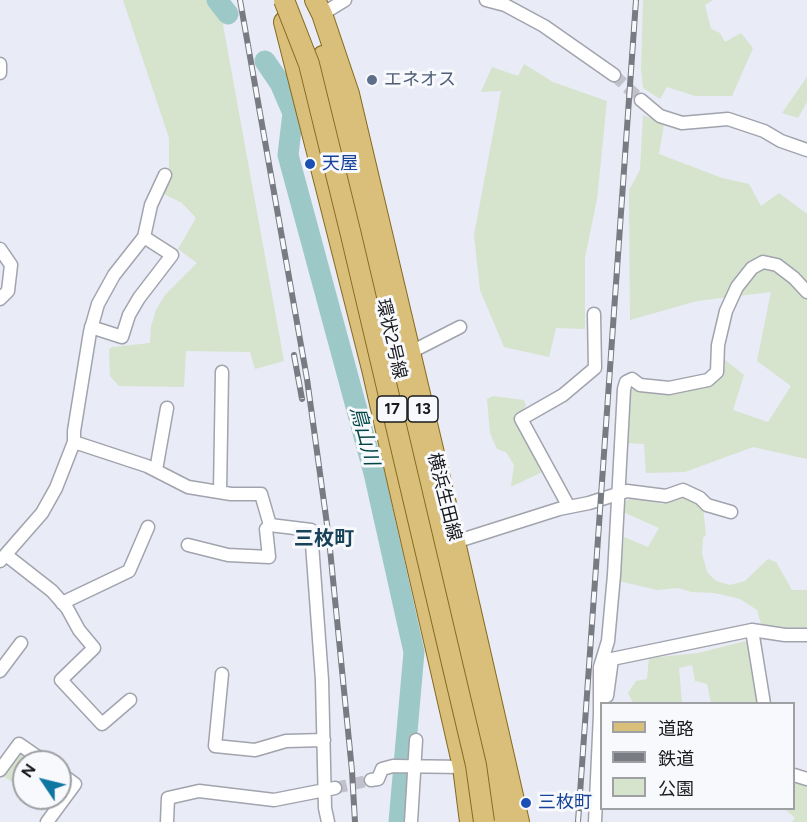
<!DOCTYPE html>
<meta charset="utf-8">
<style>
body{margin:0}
#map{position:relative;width:807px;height:822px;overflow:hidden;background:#e9ebf6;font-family:Figtree,"Noto Sans JP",sans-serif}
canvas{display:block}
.legend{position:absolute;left:600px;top:702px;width:195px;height:108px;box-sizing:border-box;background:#f8f9fd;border:2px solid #9fa0a4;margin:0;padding:8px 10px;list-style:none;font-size:18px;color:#1a1b1f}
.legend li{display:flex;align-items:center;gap:12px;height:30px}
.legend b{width:30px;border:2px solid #9fa0a4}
.north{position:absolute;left:12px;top:750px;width:60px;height:60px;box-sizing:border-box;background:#f8f9fd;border:2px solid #9fa0a4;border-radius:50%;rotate:305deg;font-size:16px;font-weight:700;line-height:24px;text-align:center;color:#1a1b1f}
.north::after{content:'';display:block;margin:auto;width:21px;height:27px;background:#0f76a2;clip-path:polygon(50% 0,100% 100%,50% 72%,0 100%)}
</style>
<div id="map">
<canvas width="807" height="822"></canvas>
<ul class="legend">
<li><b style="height:8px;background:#d9bf79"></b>道路</li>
<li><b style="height:8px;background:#797b82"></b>鉄道</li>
<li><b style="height:16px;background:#d6e3cd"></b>公園</li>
</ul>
<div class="north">N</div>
</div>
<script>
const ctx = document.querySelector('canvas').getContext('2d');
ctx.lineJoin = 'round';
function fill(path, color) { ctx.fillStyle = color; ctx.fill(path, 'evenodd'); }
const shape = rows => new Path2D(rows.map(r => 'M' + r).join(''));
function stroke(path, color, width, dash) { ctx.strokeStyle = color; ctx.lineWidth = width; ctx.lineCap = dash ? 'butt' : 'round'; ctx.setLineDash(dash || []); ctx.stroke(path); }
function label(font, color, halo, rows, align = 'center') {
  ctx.font = font + ' Figtree,"Noto Sans JP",sans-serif'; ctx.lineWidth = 6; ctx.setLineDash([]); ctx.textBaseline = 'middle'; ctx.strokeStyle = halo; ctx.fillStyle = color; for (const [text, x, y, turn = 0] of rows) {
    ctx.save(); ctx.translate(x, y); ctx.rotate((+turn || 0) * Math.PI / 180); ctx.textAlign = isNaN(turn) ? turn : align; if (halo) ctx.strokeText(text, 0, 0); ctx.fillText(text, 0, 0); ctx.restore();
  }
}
const green = shape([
 [123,0,213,0,220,8,284,361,255,369,250,352,186,351,184,387,119,386,110,376,109,350,112,347,150,343,151,326,156,310,165,295,197,263,178,249,196,218,182,203,162,193,169,175,169,138],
 [643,0,713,0,705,5,711,29,720,33,725,42,741,33,753,48,732,96,695,96,667,87,660,99,643,88,641,69],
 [524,64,553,82,607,101,597,199,585,258,585,329,556,328,549,357,504,347,480,290,474,235,501,91,481,92,492,67,518,76],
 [807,77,807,102,798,118,782,113],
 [643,115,664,124,659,154,722,178,749,184,761,206,779,193,807,214,807,459,753,447,685,472,646,473,644,444,627,443,628,390,638,389,667,394,708,385,719,378,724,359,744,375,733,410,768,422,791,386,757,361,771,292,697,301,630,320,629,190,640,170],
 [493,396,524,400,526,406,515,418,542,472,511,487,514,465,506,452,497,449,490,433,487,399],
 [685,497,703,507,706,535,703,538,702,553,707,572,716,581,730,585,745,581,768,559,776,562,792,590,807,590,807,629,785,630,762,627,757,610,740,599,715,593,692,592,678,588,657,590,619,581,624,537,648,547,659,528,623,512,624,502,632,498,663,504],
 [750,640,761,703,711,703,707,684,695,681,692,665,679,668,682,703,633,703,628,693,636,681,647,679,649,658,698,653],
 [20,752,35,762,24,762,24,790,3,776],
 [794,779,807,784,807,822,792,822,795,818,785,809,794,808]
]);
const river = shape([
 [217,0,228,14],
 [265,61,280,83,293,113,288,155,374,473,414,652,399,822]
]);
const streetTunnel = shape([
 [614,75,641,100],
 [335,788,371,780]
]);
const street = shape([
 [486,0,505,5,544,26,614,75],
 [322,14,345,0],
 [0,64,0,73],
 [641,100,660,116,682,123,728,119,764,131,781,141,807,150],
 [0,249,11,265,8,291,0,299],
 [91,327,122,337,129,315,139,298,172,255,144,237],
 [409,353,460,327],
 [74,442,147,466,188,487,231,494,261,494,270,525,311,530,322,680,325,808,328,822],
 [156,470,167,408],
 [220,492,222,372],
 [569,507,521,419,563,395,595,368,594,314],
 [455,542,559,509,589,503,627,491,666,496,683,490,700,498,707,505,731,512],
 [188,545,228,555,269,557,266,529,270,525],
 [6,555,52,591,67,608,79,630,94,648,61,680,102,724,130,700],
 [0,561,42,513,56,488,74,442,74,431,90,332,98,304,114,275,144,237,151,205,165,175],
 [62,603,129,571,148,527],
 [752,630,764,704],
 [0,671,21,643],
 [222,674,215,746,255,750,286,741,324,740],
 [607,696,612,659,752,630,785,635,807,635],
 [600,714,600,667,608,641,614,575,624,389,626,382,632,379,640,385,669,388,708,380,717,372,718,345,726,311,737,287,752,268,763,262,777,265,794,278,807,292],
 [0,770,19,744,45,762],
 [794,775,807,779],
 [371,780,378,779,382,769,393,766,463,767],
 [47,822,75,784,60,773],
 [167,822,168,798,199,791,274,800,335,788],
 [411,822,416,740],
 [595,822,600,714,602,712]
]);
const primary = shape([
 [315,0,322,14,349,94,455,542,519,822],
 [284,22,372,369,463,767,470,822],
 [323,56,337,109,499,796,502,822]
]);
const rail = shape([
 [240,0,307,379,329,539,352,771,355,822],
 [294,355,302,399],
 [578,822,636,0]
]);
const primaryBridge = shape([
 [284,0,309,64,351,235,476,765,484,822]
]);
const markers = [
 [372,80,6,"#5c6f8a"],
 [310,164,6,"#1a4fb4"],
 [526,803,6,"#1a4fb4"]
];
const shields = [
 [392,409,30],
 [423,409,30]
];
const shieldNames = [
 ["17",392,409],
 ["13",423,409]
];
const serviceNames = [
 ["エネオス",384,80]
];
const transitNames = [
 ["天屋",322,164],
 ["三枚町",538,803]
];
const streetNames = [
 ["環状2号線",391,339,77],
 ["横浜生田線",444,497,76]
];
const waterNames = [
 ["鳥山川",364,436,75]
];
const neighbourhoodNames = [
 ["三枚町",324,539]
];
fill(green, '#d6e3cd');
stroke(river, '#9cc8c7', 21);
stroke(streetTunnel, '#c0c1cb', 12, [12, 6]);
stroke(street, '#a1a3ad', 15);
stroke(primary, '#866a20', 22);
stroke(street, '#fff', 12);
stroke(primary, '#d9bf79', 20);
stroke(rail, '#797b82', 6);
stroke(rail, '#f8f9fd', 4, [11]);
stroke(primaryBridge, '#866a20', 22, []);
stroke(primaryBridge, '#d9bf79', 20);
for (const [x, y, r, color] of markers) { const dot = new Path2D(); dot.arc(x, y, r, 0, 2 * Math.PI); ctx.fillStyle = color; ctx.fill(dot); stroke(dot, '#f8f9fd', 2); }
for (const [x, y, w] of shields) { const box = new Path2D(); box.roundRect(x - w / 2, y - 13, w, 26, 4.5); ctx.fillStyle = '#f8f9fd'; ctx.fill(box); stroke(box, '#1a1b1f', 1.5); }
label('bold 16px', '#1a1b1f', null, shieldNames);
label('18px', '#4e5e75', '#f8f9fd', serviceNames, 'left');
label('18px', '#164399', '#f8f9fd', transitNames, 'left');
label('18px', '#1a1b1f', '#f8f9fd', streetNames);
label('italic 20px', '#014647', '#f8f9fd', waterNames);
label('bold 20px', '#184258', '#f8f9fd', neighbourhoodNames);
</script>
